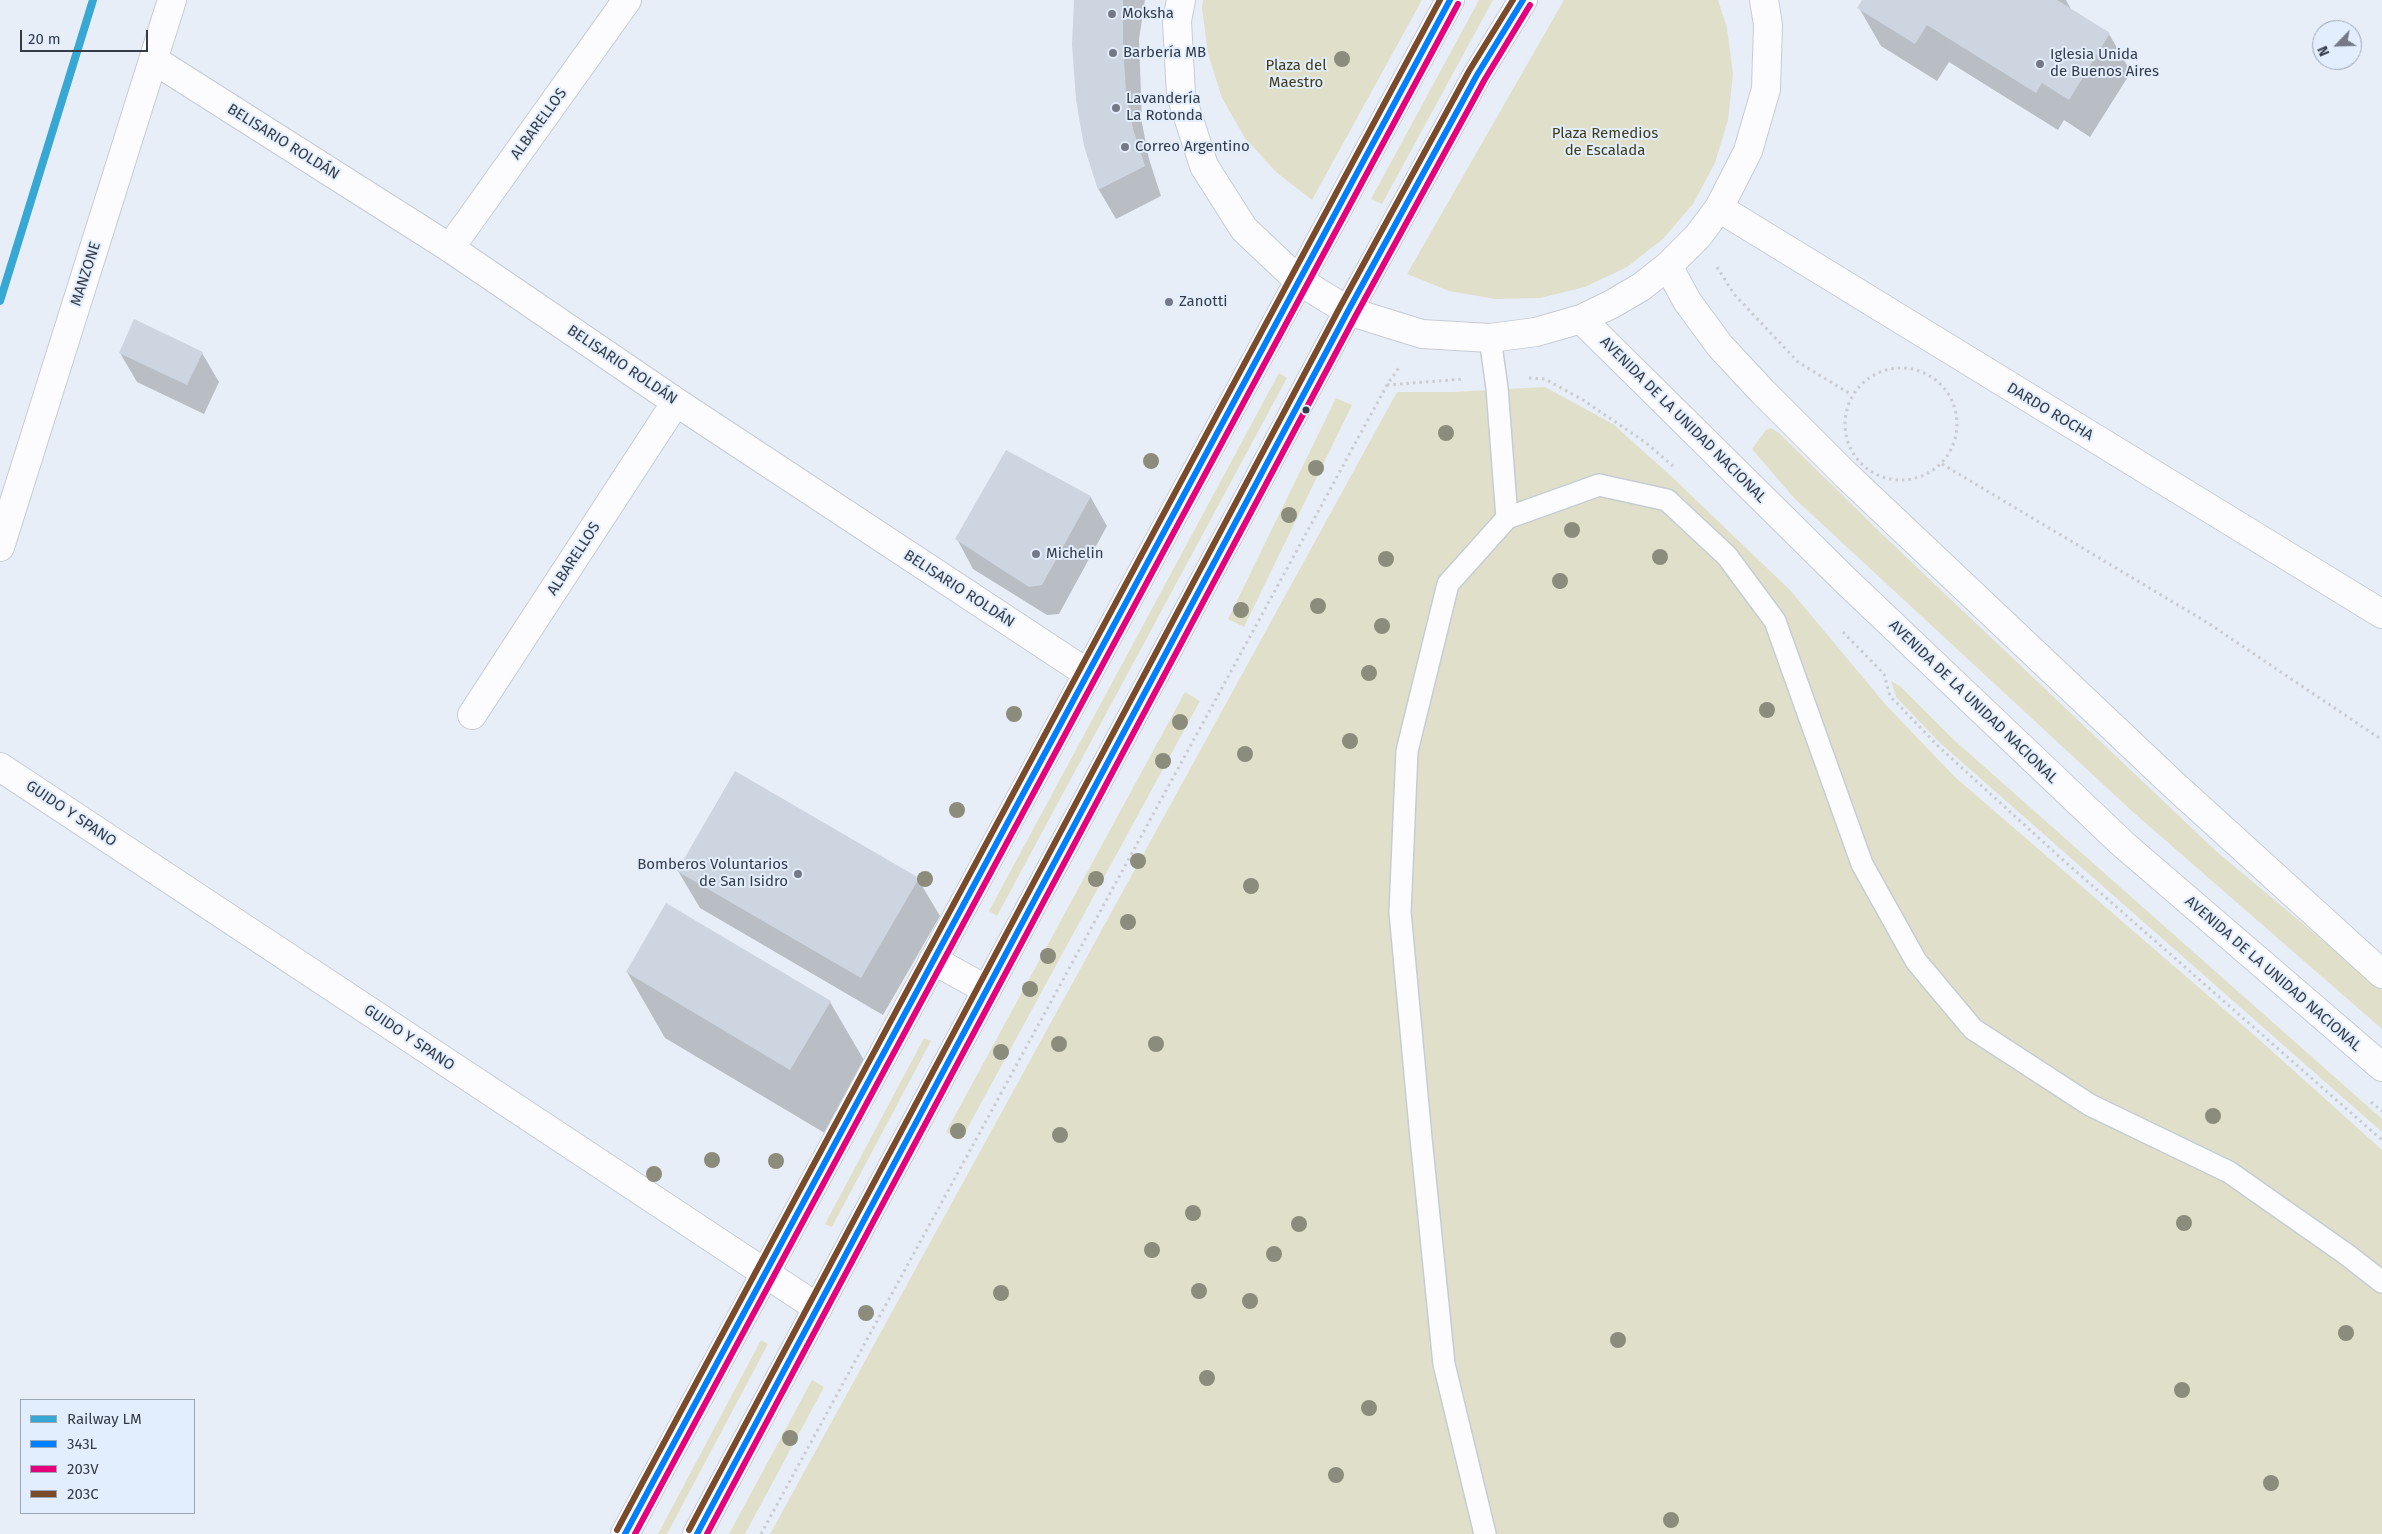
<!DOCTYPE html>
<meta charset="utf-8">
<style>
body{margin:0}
#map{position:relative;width:2382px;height:1534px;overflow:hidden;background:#e8eef7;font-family:"Fira Sans",sans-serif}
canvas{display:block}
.legend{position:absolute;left:20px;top:1399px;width:175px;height:115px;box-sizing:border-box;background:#e2edfd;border:1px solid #9da6b4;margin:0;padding:6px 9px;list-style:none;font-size:15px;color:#353c47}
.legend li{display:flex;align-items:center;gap:10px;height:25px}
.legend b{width:25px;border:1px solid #9da6b4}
.north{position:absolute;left:2312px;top:20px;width:50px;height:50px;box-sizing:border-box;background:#e2edfd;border:1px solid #9da6b4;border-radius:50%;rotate:246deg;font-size:14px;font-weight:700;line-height:20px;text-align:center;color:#353c47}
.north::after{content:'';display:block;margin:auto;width:18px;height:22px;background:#747a85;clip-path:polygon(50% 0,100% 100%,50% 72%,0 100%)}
.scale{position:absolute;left:20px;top:30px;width:128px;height:22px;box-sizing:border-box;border:2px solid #353c47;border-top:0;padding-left:6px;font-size:15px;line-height:18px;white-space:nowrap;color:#353c47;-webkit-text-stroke:4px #e2edfd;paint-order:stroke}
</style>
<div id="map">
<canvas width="2382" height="1534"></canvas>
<ul class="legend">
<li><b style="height:6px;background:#37a8d4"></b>Railway LM</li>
<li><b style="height:6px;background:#007fff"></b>343L</li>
<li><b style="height:6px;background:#e5007d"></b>203V</li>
<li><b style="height:6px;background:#7a4b2a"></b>203C</li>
</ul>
<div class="north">N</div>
<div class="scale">20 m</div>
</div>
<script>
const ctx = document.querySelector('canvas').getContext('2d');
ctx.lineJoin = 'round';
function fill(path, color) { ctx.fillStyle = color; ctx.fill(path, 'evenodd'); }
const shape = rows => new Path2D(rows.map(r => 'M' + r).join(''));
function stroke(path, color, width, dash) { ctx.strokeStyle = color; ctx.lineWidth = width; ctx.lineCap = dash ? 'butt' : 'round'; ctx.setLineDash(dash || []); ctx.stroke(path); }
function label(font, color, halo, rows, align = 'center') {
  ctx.font = font + ' "Fira Sans",sans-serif'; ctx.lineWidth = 4; ctx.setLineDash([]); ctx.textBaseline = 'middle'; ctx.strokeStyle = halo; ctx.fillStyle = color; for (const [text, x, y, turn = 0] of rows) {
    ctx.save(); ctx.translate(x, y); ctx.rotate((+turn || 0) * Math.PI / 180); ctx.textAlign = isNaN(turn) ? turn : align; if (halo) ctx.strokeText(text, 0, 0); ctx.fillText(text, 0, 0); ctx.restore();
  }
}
const green = shape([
 [1203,0,1422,0,1312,200,1276,172,1245,138,1222,98,1208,54,1202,8],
 [1479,0,1493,0,1382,204,1371,199],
 [1564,0,1718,0,1727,28,1733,74,1728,120,1715,163,1693,204,1663,239,1627,267,1585,287,1540,298,1495,299,1449,291,1407,274],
 [1279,373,1287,378,997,916,989,911],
 [1545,387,1613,424,1671,476,1790,590,1886,705,1955,777,2262,1042,2382,1150,2382,1534,770,1534,1397,392,1451,392],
 [1336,398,1352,405,1244,627,1228,619],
 [1771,428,1779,433,1882,534,2216,851,2382,990,2382,1029,2134,813,1795,499,1752,449,1766,430],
 [1891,681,1900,686,1953,739,2382,1119,2382,1132,1939,742,1896,697],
 [1185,692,1200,701,961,1140,946,1132],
 [924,1038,931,1041,832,1227,825,1224],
 [761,1340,768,1344,667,1534,658,1534],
 [812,1380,824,1387,745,1534,729,1534]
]);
const shadow = shape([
 [1076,0,1145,0,1139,39,1142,123,1149,159,1161,196,1116,219,1099,190,1085,145],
 [1864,0,2066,0,2072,11,2109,34,2131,72,2090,137,2064,120,2058,130,1949,62,1937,81,1881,46,1859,8],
 [120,353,202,353,219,382,204,414,137,382],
 [1090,496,1107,526,1059,614,1047,615,973,569,957,539],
 [678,871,918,879,940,916,883,1015,700,908],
 [627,972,830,1002,868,1067,828,1135,665,1038]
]);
const building = shape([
 [1074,0,1123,0,1123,43,1126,92,1133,129,1145,166,1098,190,1084,146,1076,100,1072,45],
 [1862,0,2057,0,2110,33,2069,100,2042,83,2036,93,1927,25,1915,44,1857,8],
 [134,319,203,352,187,385,119,353],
 [1006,450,1091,496,1042,585,1029,587,955,539],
 [735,771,919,878,861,978,677,871],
 [666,903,831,1001,790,1070,626,972]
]);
const path = shape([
 [1717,267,1734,294,1798,362,1852,395],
 '1845 424a56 56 0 1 1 112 0a56 56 0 1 1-112 0Z',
 [1529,378,1545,379,1583,400,1645,442,1673,466],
 [1387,385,1463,379],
 [1942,464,2208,623,2382,740],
 [1843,632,1884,674,1890,696,1939,747,2063,860,2382,1140],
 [2371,1102,2382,1111],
 [761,1534,1387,385,1400,366]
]);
const service = shape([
 [1490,338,1497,388,1507,518],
 [1485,1534,1444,1364,1421,1138,1400,912,1407,751,1448,584,1507,518,1599,485,1667,500,1727,556,1775,621,1862,864,1916,961,1973,1029,2090,1105,2229,1172,2346,1254,2382,1282]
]);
const minor = shape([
 [154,60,450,248,676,402,1087,673],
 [1719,208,2382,614],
 [450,248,627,0],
 [0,547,172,0],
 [472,715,676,402],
 [0,767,818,1308]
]);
const secondary = shape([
 [1181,0,1177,21,1181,95,1204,166,1244,229,1298,280,1348,311,1422,334,1490,338,1536,332,1581,319,1612,304,1641,287,1668,266,1698,236,1719,208,1748,151,1766,89,1768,25,1764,0],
 [1668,266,1687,301,1720,346,1762,391,1846,475,2174,785,2382,974],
 [1581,319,1844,579,2124,845,2382,1067],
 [933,960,987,990],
 [625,1534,1450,0],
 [697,1534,1348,311,1477,75,1523,0]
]);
const bus1 = shape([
 [625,1534,1450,0],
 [697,1534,1348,311,1477,75,1523,0]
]);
const bus2 = shape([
 [635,1534,1458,4],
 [707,1534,1356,315,1485,79,1530,5]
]);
const bus3 = shape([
 [617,1530,1440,0],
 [689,1530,1340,307,1469,71,1513,0]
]);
const rail1 = shape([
 [0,301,93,0]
]);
const trees = [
 [1342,59],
 [1446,433],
 [1151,461],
 [1316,468],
 [1289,515],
 [1572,530],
 [1660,557],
 [1386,559],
 [1560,581],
 [1318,606],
 [1241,610],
 [1382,626],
 [1369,673],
 [1767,710],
 [1014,714],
 [1180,722],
 [1350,741],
 [1245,754],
 [1163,761],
 [957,810],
 [1138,861],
 [925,879],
 [1096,879],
 [1251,886],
 [1128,922],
 [1048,956],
 [1030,989],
 [1059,1044],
 [1156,1044],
 [1001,1052],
 [2213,1116],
 [958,1131],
 [1060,1135],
 [712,1160],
 [776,1161],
 [654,1174],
 [1193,1213],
 [2184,1223],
 [1299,1224],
 [1152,1250],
 [1274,1254],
 [1199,1291],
 [1001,1293],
 [1250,1301],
 [866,1313],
 [2346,1333],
 [1618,1340],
 [1207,1378],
 [2182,1390],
 [1369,1408],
 [790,1438],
 [1336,1475],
 [2271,1483],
 [1671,1520]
];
const markers = [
 [1112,14,5,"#747a85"],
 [1113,53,5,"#747a85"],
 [2040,64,5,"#747a85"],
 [1116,108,5,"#747a85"],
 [1125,147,5,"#747a85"],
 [1169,302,5,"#747a85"],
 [1306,410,4.5,"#353c47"],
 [1036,554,5,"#747a85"],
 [798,874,5,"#747a85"]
];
const poiNames = [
 ["Moksha",1122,14],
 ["Barbería MB",1123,53],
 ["Iglesia Unida",2050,55],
 ["de Buenos Aires",2050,72],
 ["Lavandería",1126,99],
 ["La Rotonda",1126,116],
 ["Correo Argentino",1135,147],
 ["Zanotti",1179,302],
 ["Michelin",1046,554],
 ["Bomberos Voluntarios",788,865,"right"],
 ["de San Isidro",788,882,"right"]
];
const parkNames = [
 ["Plaza del",1296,66],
 ["Maestro",1296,83],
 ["Plaza Remedios",1605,134],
 ["de Escalada",1605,151]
];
const streetNames = [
 ["ALBARELLOS",539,124,-54],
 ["BELISARIO ROLDÁN",283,142,32],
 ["MANZONE",86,274,-72],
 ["BELISARIO ROLDÁN",622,365,34],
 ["DARDO ROCHA",2050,412,31],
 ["AVENIDA DE LA UNIDAD NACIONAL",1683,420,45],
 ["ALBARELLOS",574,559,-57],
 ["BELISARIO ROLDÁN",959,589,33],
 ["AVENIDA DE LA UNIDAD NACIONAL",1973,702,44],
 ["GUIDO Y SPANO",71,814,34],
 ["AVENIDA DE LA UNIDAD NACIONAL",2273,974,41],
 ["GUIDO Y SPANO",409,1038,34]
];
fill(green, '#e0e0ca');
fill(shadow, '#0003');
fill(building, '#ccd5e0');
stroke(service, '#c6ccd4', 24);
stroke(minor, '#c6ccd4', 30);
stroke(secondary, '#c6ccd4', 30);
stroke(path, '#caccd1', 3, [2.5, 4]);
stroke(service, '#fcfcfe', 21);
stroke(minor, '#fcfcfe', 28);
stroke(secondary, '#fcfcfe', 28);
stroke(bus1, '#007fff', 6);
stroke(bus2, '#e5007d', 6);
stroke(bus3, '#7a4b2a', 6);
stroke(rail1, '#37a8d4', 8);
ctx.fillStyle = '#8c8c7c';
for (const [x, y] of trees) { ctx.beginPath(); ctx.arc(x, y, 8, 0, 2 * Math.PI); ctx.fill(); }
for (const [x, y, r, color] of markers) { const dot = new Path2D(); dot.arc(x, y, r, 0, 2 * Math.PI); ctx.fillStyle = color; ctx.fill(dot); stroke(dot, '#e2edfd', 2); }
label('15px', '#353c47', '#e2edfd', poiNames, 'left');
label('15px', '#403c18', '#e2edfd', parkNames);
label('15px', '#353c47', '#e2edfd', streetNames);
</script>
